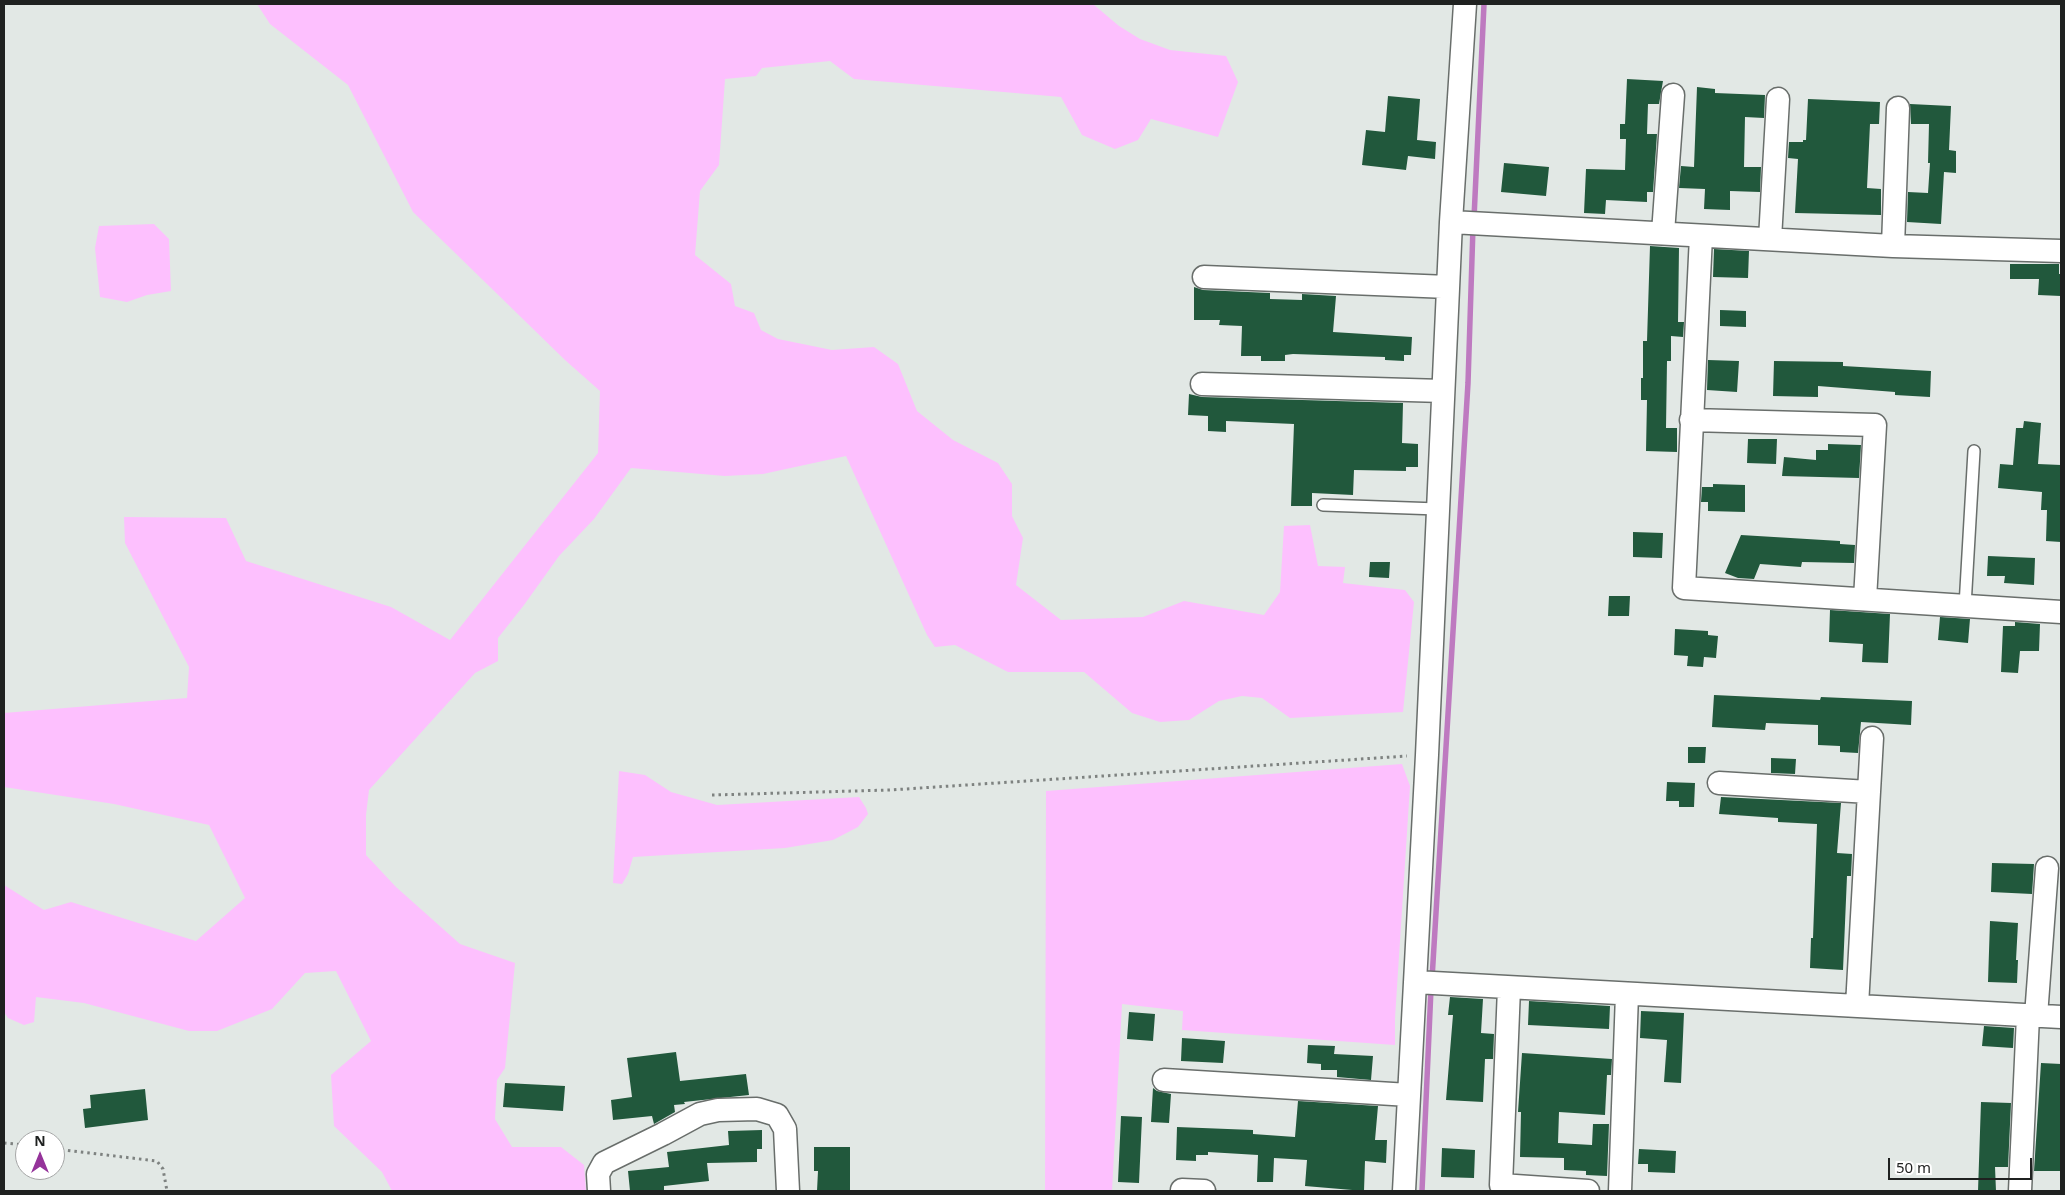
<!DOCTYPE html>
<style>
body{margin:0}
#map{position:relative;width:2065px;height:1195px;overflow:hidden;background:#e2e8e5;font-family:"Noto Sans",sans-serif}
canvas{display:block}
.frame{position:absolute;inset:0;border:5px solid #1f2120;pointer-events:none}
.north{position:absolute;left:15px;top:1130px;width:50px;height:50px;box-sizing:border-box;background:#fff;border:1px solid #a5a6a6;border-radius:50%;rotate:0deg;font-size:14px;font-weight:700;line-height:20px;text-align:center;color:#1f2120}
.north::after{content:'';display:block;margin:auto;width:18px;height:22px;background:#95339a;clip-path:polygon(50% 0,100% 100%,50% 72%,0 100%)}
.scale{position:absolute;left:1888px;top:1158px;width:144px;height:22px;box-sizing:border-box;border:2px solid #1f2120;border-top:0;padding-left:6px;font-size:15px;line-height:18px;white-space:nowrap;color:#1f2120;-webkit-text-stroke:4px #fff;paint-order:stroke}
</style>
<div id="map">
<canvas width="2065" height="1195"></canvas>
<div class="frame"></div>
<div class="north">N</div>
<div class="scale">50 m</div>
</div>
<script>
const ctx = document.querySelector('canvas').getContext('2d');
ctx.lineJoin = 'round';
function fill(path, color) { ctx.fillStyle = color; ctx.fill(path, 'evenodd'); }
const shape = rows => new Path2D(rows.map(r => 'M' + r).join(''));
function stroke(path, color, width, dash) { ctx.strokeStyle = color; ctx.lineWidth = width; ctx.lineCap = dash ? 'butt' : 'round'; ctx.setLineDash(dash || []); ctx.stroke(path); }
const green = shape([
 [257,4,1093,4,1119,26,1140,39,1170,50,1226,56,1238,82,1218,137,1151,119,1138,140,1115,149,1082,135,1061,97,854,79,830,61,762,68,756,76,725,79,719,165,700,191,695,255,731,284,735,306,754,313,761,330,778,339,832,350,874,347,898,364,917,411,953,440,998,463,1012,484,1012,516,1023,538,1016,585,1061,620,1143,617,1184,601,1264,615,1280,592,1284,526,1310,525,1318,566,1345,567,1343,583,1405,590,1414,602,1403,712,1290,718,1262,698,1242,696,1219,701,1189,720,1160,722,1132,713,1084,672,1008,672,955,645,935,647,927,635,846,456,763,474,725,476,631,468,594,519,559,556,524,605,498,638,498,661,475,673,369,790,366,815,366,855,396,887,460,944,515,963,505,1068,497,1080,495,1119,512,1147,561,1147,584,1165,586,1191,392,1191,382,1172,334,1126,331,1075,371,1041,336,971,305,973,272,1009,217,1031,189,1031,84,1003,36,997,34,1022,24,1025,8,1018,4,1012,4,885,44,910,71,902,196,941,245,898,209,825,114,804,4,787,4,713,187,698,189,667,125,543,124,517,226,518,246,561,391,607,450,640,598,453,600,391,565,360,413,212,348,85,270,24],
 [154,224,169,239,171,291,147,295,127,302,100,297,95,248,99,226],
 [1402,764,1410,786,1395,1018,1395,1045,1182,1030,1183,1011,1122,1004,1112,1191,1045,1191,1046,791],
 [619,771,645,775,671,792,717,805,859,797,866,808,868,814,858,827,833,840,785,848,633,857,628,874,622,884,613,883]
]);
const stream = shape([
 [1474,218,1484,4],
 [1432,979,1468,383,1473,227],
 [1422,1191,1431,989]
]);
const building = shape([
 [1627,79,1663,81,1659,104,1648,104,1647,134,1657,134,1653,192,1647,192,1647,202,1606,200,1605,214,1584,213,1586,169,1625,170,1626,139,1620,139,1620,124,1625,124],
 [1697,87,1715,89,1715,93,1765,95,1764,118,1745,117,1744,167,1761,167,1760,192,1730,191,1730,210,1704,209,1705,189,1679,188,1681,166,1694,167],
 [1388,96,1420,99,1417,140,1436,142,1435,159,1408,156,1406,170,1362,165,1366,130,1385,132],
 [1808,99,1880,102,1879,124,1870,124,1867,188,1881,189,1881,215,1795,213,1798,159,1788,158,1789,142,1803,142,1803,140,1806,140],
 [1910,104,1951,106,1949,150,1956,151,1956,173,1944,172,1941,224,1907,222,1908,192,1928,193,1930,163,1928,163,1929,124,1911,124],
 [1504,163,1549,167,1546,196,1501,192],
 [1650,246,1679,248,1678,322,1684,322,1683,337,1671,336,1671,361,1667,361,1666,428,1677,428,1677,452,1646,451,1647,400,1641,400,1641,378,1643,378,1643,341,1647,341],
 [1714,249,1749,251,1748,278,1713,277],
 [2010,264,2059,264,2059,274,2061,274,2061,296,2038,295,2039,279,2010,279],
 [1194,287,1203,290,1270,293,1270,299,1302,300,1302,294,1336,296,1333,332,1412,337,1411,355,1404,355,1404,361,1385,360,1385,357,1293,354,1285,355,1285,361,1261,361,1261,356,1241,356,1242,326,1219,325,1220,320,1194,320],
 [1720,310,1746,311,1746,327,1720,326],
 [1708,360,1739,361,1737,392,1707,390],
 [1774,361,1843,362,1843,366,1931,371,1930,397,1895,395,1895,392,1818,386,1818,397,1773,396],
 [1189,394,1202,397,1403,403,1402,443,1418,444,1418,467,1406,467,1406,471,1354,470,1353,495,1312,493,1312,506,1291,506,1294,424,1226,421,1226,432,1208,431,1208,416,1188,415],
 [2024,421,2041,423,2038,464,2061,465,2061,542,2046,541,2047,510,2041,510,2042,492,1998,488,2000,464,2013,465,2016,428,2023,428],
 [1748,439,1777,439,1776,464,1747,463],
 [1828,444,1861,445,1859,478,1782,476,1784,457,1816,460,1816,450,1828,450],
 [1713,484,1745,485,1745,512,1708,511,1708,502,1701,502,1702,487,1713,487],
 [1633,532,1663,533,1662,558,1633,557],
 [1741,535,1840,541,1840,544,1855,545,1854,563,1802,562,1801,567,1760,564,1754,579,1738,578,1725,573],
 [1988,556,2035,558,2034,585,2004,583,2005,576,1987,576],
 [1370,562,1390,562,1389,578,1369,577],
 [1609,596,1630,596,1629,616,1608,616],
 [1830,610,1890,614,1888,663,1862,662,1863,644,1829,642],
 [1940,617,1970,619,1968,643,1938,640],
 [2015,622,2040,624,2039,651,2020,651,2018,673,2001,672,2003,626,2015,626],
 [1675,629,1708,631,1708,635,1718,636,1716,658,1704,657,1703,667,1687,666,1688,656,1674,655],
 [1714,695,1820,700,1821,697,1912,701,1911,725,1861,722,1858,753,1840,752,1840,746,1818,745,1818,725,1766,723,1765,730,1712,727],
 [1688,747,1706,747,1705,763,1688,763],
 [1771,758,1796,759,1795,774,1771,773],
 [1667,782,1695,783,1694,807,1679,807,1679,801,1666,801],
 [1721,797,1841,803,1837,853,1852,854,1851,876,1847,876,1843,970,1810,968,1811,938,1813,938,1817,824,1778,822,1778,818,1719,814],
 [1992,863,2034,864,2032,894,1991,892],
 [1990,921,2018,923,2016,960,2018,960,2017,983,1988,982],
 [1450,997,1483,999,1481,1033,1494,1034,1493,1059,1485,1059,1483,1102,1446,1100,1453,1015,1448,1015],
 [1529,1001,1610,1006,1609,1029,1528,1025],
 [1641,1011,1684,1013,1681,1083,1664,1082,1667,1040,1640,1038],
 [1129,1012,1155,1014,1153,1041,1127,1039],
 [1984,1026,2014,1028,2013,1048,1982,1046],
 [1182,1038,1225,1041,1223,1063,1181,1061],
 [1308,1045,1335,1046,1334,1054,1373,1056,1371,1080,1337,1077,1337,1070,1321,1070,1321,1064,1307,1063],
 [676,1052,680,1081,746,1074,749,1095,684,1102,685,1104,674,1105,675,1112,654,1124,652,1116,613,1120,611,1100,632,1097,627,1058],
 [1522,1053,1612,1059,1611,1075,1607,1075,1605,1115,1559,1112,1558,1143,1592,1145,1593,1124,1609,1124,1607,1176,1586,1175,1586,1171,1564,1170,1564,1158,1520,1157,1521,1112,1518,1112],
 [2041,1063,2061,1064,2061,1171,2034,1171],
 [505,1083,565,1086,563,1111,503,1107],
 [1153,1088,1157,1091,1171,1094,1169,1123,1151,1122],
 [145,1089,148,1120,85,1128,83,1109,91,1108,90,1095],
 [1298,1101,1378,1106,1375,1140,1387,1140,1386,1163,1365,1161,1364,1191,1305,1186,1307,1160,1274,1158,1273,1182,1257,1182,1258,1155,1208,1152,1208,1155,1196,1155,1196,1161,1176,1160,1177,1127,1253,1130,1253,1134,1295,1137],
 [1981,1102,2011,1103,2008,1167,1995,1167,1996,1191,1978,1191],
 [1121,1116,1142,1117,1139,1183,1118,1182],
 [762,1130,762,1149,757,1149,757,1162,707,1163,709,1181,664,1186,664,1191,630,1191,628,1171,669,1167,667,1152,729,1145,728,1131],
 [814,1147,850,1147,850,1191,817,1191,818,1171,814,1171],
 [1442,1148,1475,1150,1474,1178,1441,1177],
 [1639,1149,1676,1151,1675,1173,1648,1172,1648,1164,1638,1164]
]);
const path = shape([
 [712,795,890,790,1407,756],
 [4,1143,25,1145],
 [55,1149,157,1161,163,1169,167,1191]
]);
const service = shape([
 [1323,505,1438,509],
 [1965,606,1974,451]
]);
const minor = shape([
 [1451,222,1893,246,2061,251],
 [1663,233,1673,95],
 [1701,236,1684,588,2061,612],
 [1770,239,1778,99],
 [1893,246,1898,108],
 [1204,277,1448,287],
 [1202,384,1443,391],
 [1691,420,1875,425,1865,599],
 [1719,783,1869,792],
 [1415,982,2061,1017],
 [1509,988,1501,1185,1588,1191],
 [1857,1006,1872,738],
 [2036,1016,2047,868],
 [1164,1080,1409,1095],
 [1182,1190,1204,1191],
 [599,1191,598,1174,604,1163,663,1134,700,1114,718,1110,757,1109,777,1115,785,1129,788,1191],
 [1404,1191,1427,755,1451,222,1465,4],
 [1620,1191,1627,994],
 [2020,1191,2028,1016]
]);
fill(green, '#fdc0fe');
stroke(stream, '#be7ac0', 5.5);
fill(building, '#21583c');
stroke(service, '#696e6b', 14);
stroke(minor, '#696e6b', 25);
stroke(path, '#7e8280', 3, [2.5, 4]);
stroke(service, '#fff', 11);
stroke(minor, '#fff', 22);
</script>
